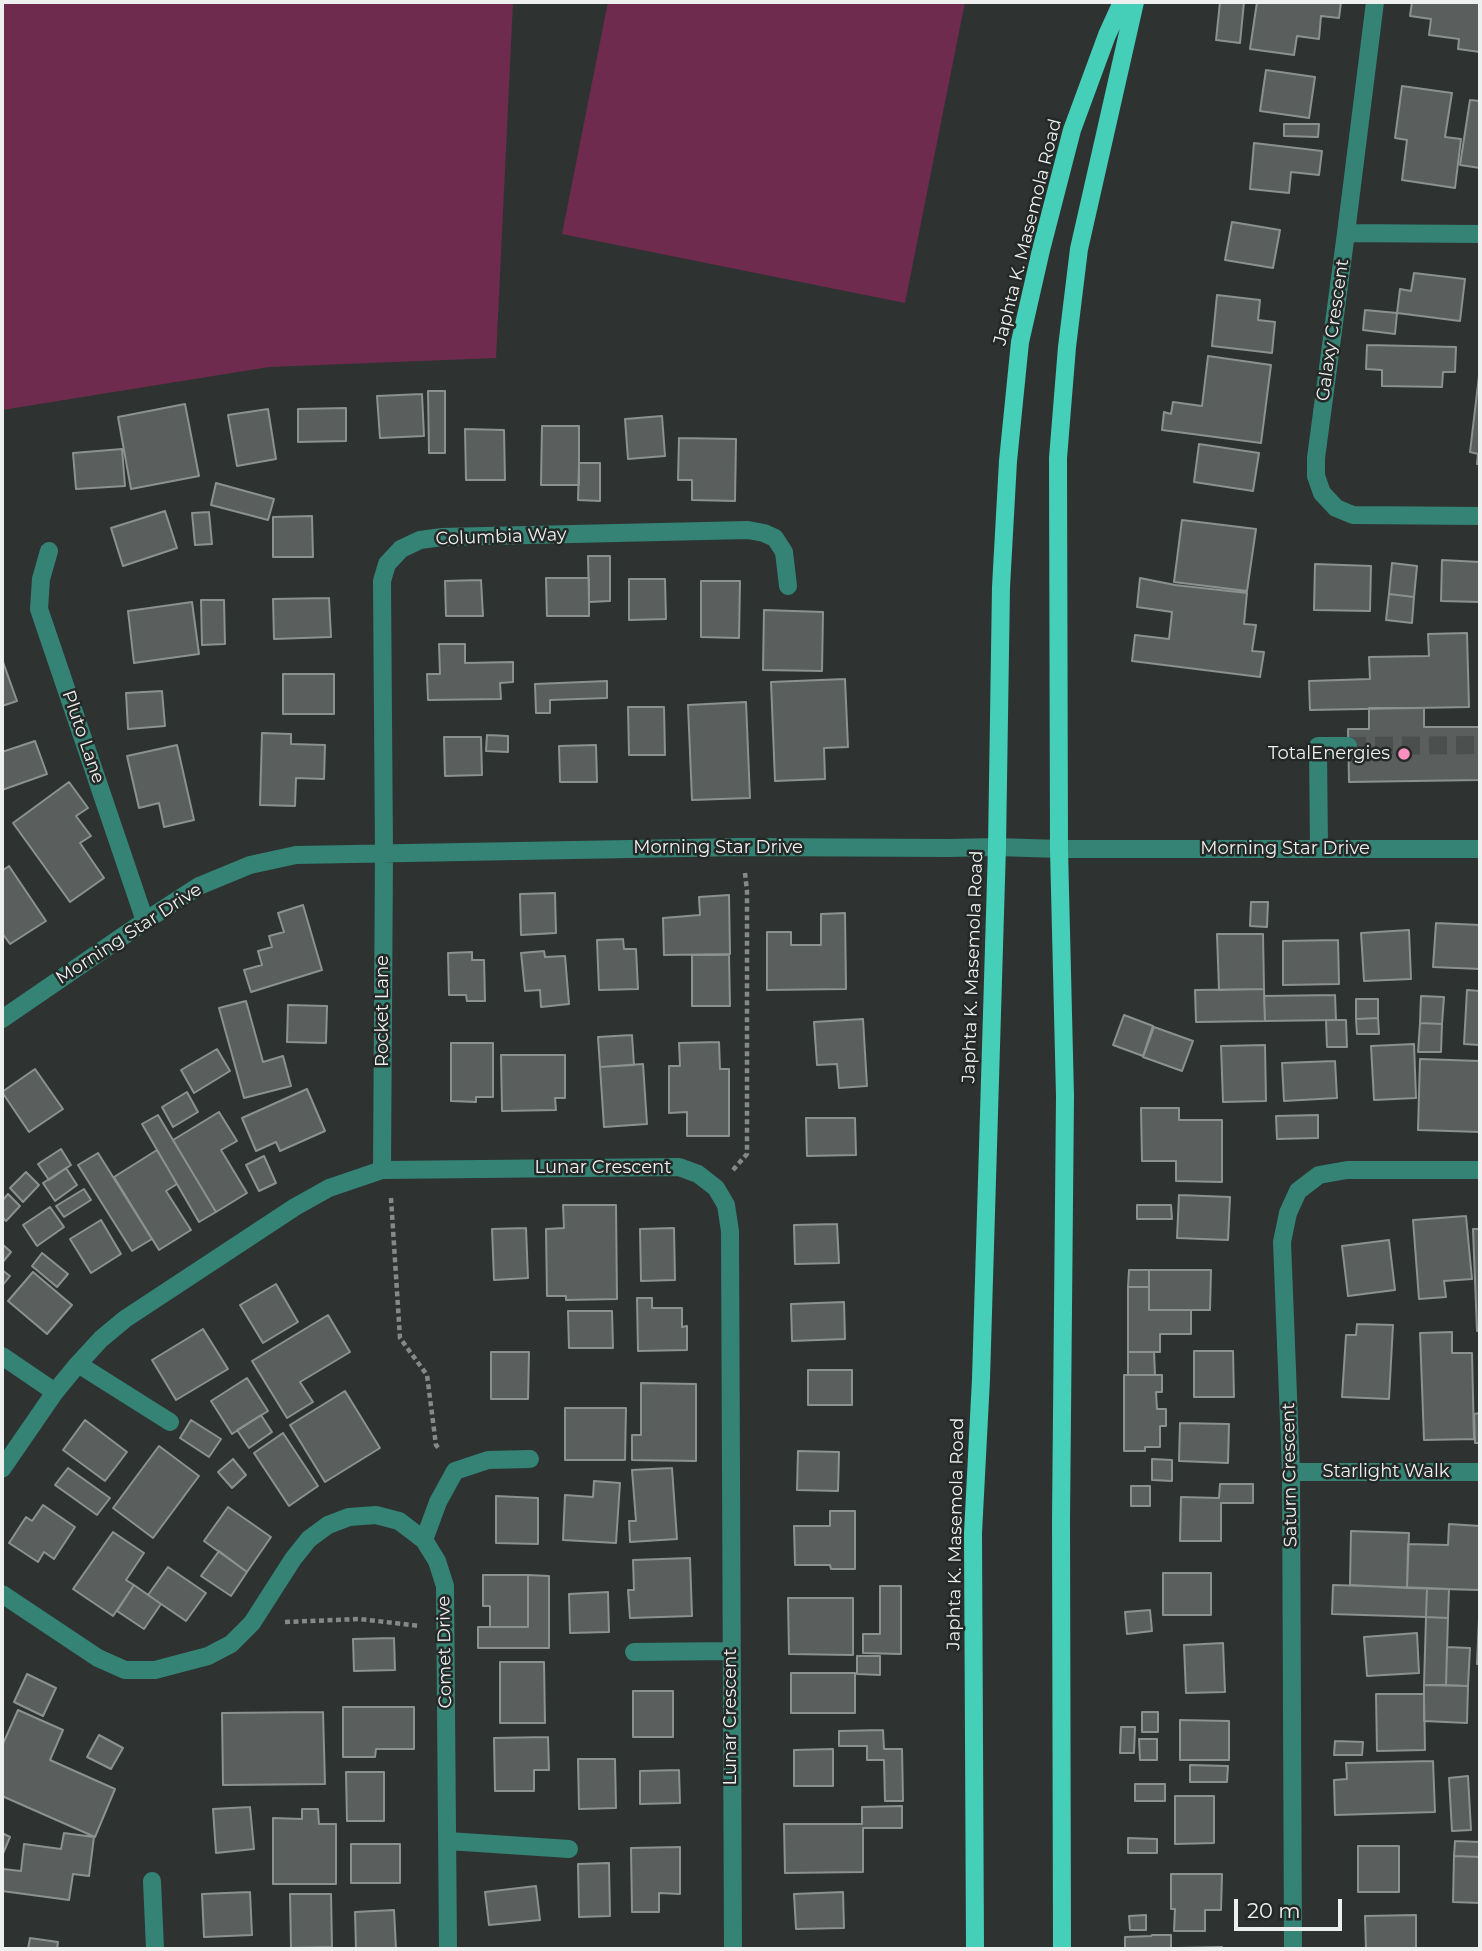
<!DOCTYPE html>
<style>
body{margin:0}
#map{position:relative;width:1482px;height:1951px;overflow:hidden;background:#2e3331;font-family:Montserrat,sans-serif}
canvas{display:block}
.frame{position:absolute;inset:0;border:4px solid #edf0ef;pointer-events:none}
.scale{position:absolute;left:1234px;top:1899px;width:108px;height:32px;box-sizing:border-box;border:4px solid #edf0ef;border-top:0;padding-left:9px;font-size:21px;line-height:24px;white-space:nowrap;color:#edf0ef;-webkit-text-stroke:5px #242927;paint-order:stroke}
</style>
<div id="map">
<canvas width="1482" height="1951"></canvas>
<div class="frame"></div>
<div class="scale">20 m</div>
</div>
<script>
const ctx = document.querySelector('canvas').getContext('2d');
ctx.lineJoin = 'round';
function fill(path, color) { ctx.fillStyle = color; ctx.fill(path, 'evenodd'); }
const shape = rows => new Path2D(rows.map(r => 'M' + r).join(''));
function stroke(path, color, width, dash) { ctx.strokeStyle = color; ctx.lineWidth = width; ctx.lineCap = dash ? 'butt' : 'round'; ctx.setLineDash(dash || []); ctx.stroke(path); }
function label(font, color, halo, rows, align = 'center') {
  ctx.font = font + ' Montserrat,sans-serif'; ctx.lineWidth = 5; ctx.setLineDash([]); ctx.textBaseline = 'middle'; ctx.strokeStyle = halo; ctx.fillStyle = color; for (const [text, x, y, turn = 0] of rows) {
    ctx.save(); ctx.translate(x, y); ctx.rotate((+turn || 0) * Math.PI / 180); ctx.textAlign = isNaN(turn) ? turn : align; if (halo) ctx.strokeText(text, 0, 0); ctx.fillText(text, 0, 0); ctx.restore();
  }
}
const green = shape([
 [2,2,513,2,496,358,269,367,2,410],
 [608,2,965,2,905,303,562,234]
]);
const building = shape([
 [1220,2,1244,2,1240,43,1216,40,1220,2],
 [1257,2,1341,2,1339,18,1321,16,1319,39,1297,36,1294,55,1250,49,1257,2],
 [1412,2,1480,2,1480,52,1458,49,1459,39,1429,35,1431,19,1410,16,1412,2],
 [1266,70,1315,77,1309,118,1260,111,1266,70],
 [1402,86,1452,93,1445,137,1461,139,1455,188,1402,180,1407,140,1395,138,1402,86],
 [1470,100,1480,101,1480,168,1460,165,1470,100],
 [1284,124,1319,124,1318,137,1284,136,1284,124],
 [1254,143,1322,151,1319,175,1291,172,1289,193,1250,189,1254,143],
 [1232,222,1280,230,1273,268,1225,260,1232,222],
 [1414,273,1465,279,1460,321,1397,313,1400,289,1411,291,1414,273],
 [1217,295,1260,300,1258,320,1275,322,1272,353,1212,346,1217,295],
 [1365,310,1397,313,1395,334,1363,330,1365,310],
 [1367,345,1456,347,1455,372,1443,372,1442,387,1382,386,1382,370,1366,369,1367,345],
 [1208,356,1271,365,1261,443,1162,430,1164,412,1171,414,1173,402,1202,406,1208,356],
 [1479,376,1480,376,1480,464,1477,464,1478,454,1470,452,1479,376],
 [428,391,445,391,445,453,429,453,428,391],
 [422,394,424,436,380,438,377,396,422,394],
 [185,404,199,476,131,489,118,417,185,404],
 [346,408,346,441,298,442,298,409,346,408],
 [268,409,276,459,237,466,228,415,268,409],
 [662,416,665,456,628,459,625,419,662,416],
 [542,426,579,426,579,485,541,485,542,426],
 [465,429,504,430,505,480,466,480,465,429],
 [679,438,736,439,735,501,692,500,692,480,678,480,679,438],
 [1199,444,1259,453,1253,491,1194,482,1199,444],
 [122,449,125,486,76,489,73,453,122,449],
 [579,463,600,463,600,501,578,500,579,463],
 [216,483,274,499,268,520,211,505,216,483],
 [165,511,177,548,123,566,111,528,165,511],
 [209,512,212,544,195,545,192,513,209,512],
 [312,516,313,557,273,557,273,517,312,516],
 [1182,520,1256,529,1247,591,1174,582,1182,520],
 [588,556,610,556,610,601,589,602,588,556],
 [1442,560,1480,562,1480,602,1441,601,1442,560],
 [1392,563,1417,566,1414,597,1389,594,1392,563],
 [1315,564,1371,566,1370,611,1314,610,1315,564],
 [546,578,589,578,589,616,547,616,546,578],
 [1140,578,1175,585,1247,593,1244,624,1256,625,1252,651,1264,652,1260,677,1132,661,1135,635,1169,639,1172,612,1137,607,1140,578],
 [629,579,665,579,666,619,629,620,629,579],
 [481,580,483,616,446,616,445,581,481,580],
 [701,581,740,581,739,638,701,637,701,581],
 [1389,594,1414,597,1412,623,1386,620,1389,594],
 [329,598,331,637,274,639,273,599,329,598],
 [201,600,224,600,225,644,202,645,201,600],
 [192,602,199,654,134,663,128,611,192,602],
 [764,610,823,612,822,671,763,670,764,610],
 [1467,633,1469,707,1310,710,1309,681,1370,679,1369,657,1429,656,1428,634,1467,633],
 [439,644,465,644,465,663,513,662,513,682,500,683,501,699,428,700,427,674,440,674,439,644],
 [3,662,17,701,2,706,2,663,3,662],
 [283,674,334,674,334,714,283,714,283,674],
 [845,679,848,747,824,748,825,779,775,781,771,682,845,679],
 [607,681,607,698,550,700,550,713,536,713,535,684,607,681],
 [162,691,165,726,128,729,126,693,162,691],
 [746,702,750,798,692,800,688,705,746,702],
 [628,707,664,707,665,755,629,755,628,707],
 [1369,708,1424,708,1424,727,1480,727,1480,780,1349,782,1348,729,1369,729,1369,708],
 [262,733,291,734,291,744,325,745,324,779,296,778,295,806,260,805,262,733],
 [487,735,508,736,508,752,486,751,487,735],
 [444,737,481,737,482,775,445,776,444,737],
 [35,741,47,774,2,790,2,752,35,741],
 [177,745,194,820,164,827,159,803,139,808,127,756,177,745],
 [596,745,597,782,560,782,559,746,596,745],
 [69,782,88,808,76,816,91,836,80,843,104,878,70,902,13,823,69,782],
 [9,866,46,921,10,944,2,933,2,871,9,866],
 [555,893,556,933,521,935,520,894,555,893],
 [729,895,730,954,664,955,663,918,700,915,699,897,729,895],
 [1251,902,1268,902,1267,927,1250,926,1251,902],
 [303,905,322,970,251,992,244,970,262,965,258,951,272,947,269,936,284,932,278,913,303,905],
 [845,913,846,989,767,990,767,932,791,932,791,945,821,945,821,914,845,913],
 [1436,923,1480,925,1480,969,1433,967,1436,923],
 [1409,930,1411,979,1364,981,1361,933,1409,930],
 [1217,934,1263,934,1264,989,1219,990,1217,934],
 [623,939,624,949,636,949,638,989,599,990,597,940,623,939],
 [1338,940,1339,984,1283,985,1283,941,1338,940],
 [544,951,545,957,565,956,569,1004,541,1007,540,990,525,991,521,953,544,951],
 [472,952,472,960,484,960,485,1001,467,1001,466,995,449,995,448,953,472,952],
 [692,955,729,955,730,1006,692,1006,692,955],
 [1264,989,1265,1021,1196,1022,1195,990,1264,989],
 [1467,990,1480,991,1480,1045,1464,1044,1467,990],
 [1335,995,1336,1020,1265,1021,1264,996,1335,995],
 [1421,996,1444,997,1442,1024,1420,1023,1421,996],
 [1356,999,1378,999,1378,1018,1356,1019,1356,999],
 [246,1001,263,1062,283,1056,291,1086,244,1098,219,1008,246,1001],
 [288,1005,327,1006,326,1043,287,1042,288,1005],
 [1124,1015,1153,1026,1143,1056,1113,1045,1124,1015],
 [1378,1018,1379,1034,1357,1034,1356,1019,1378,1018],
 [863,1019,867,1086,839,1088,837,1064,817,1065,814,1022,863,1019],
 [1326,1020,1346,1020,1347,1047,1327,1047,1326,1020],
 [1420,1023,1442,1024,1441,1052,1418,1052,1420,1023],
 [1154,1027,1193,1041,1182,1071,1143,1057,1154,1027],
 [632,1035,634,1065,600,1067,598,1037,632,1035],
 [719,1042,720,1069,729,1069,729,1136,687,1136,687,1112,669,1113,669,1066,680,1066,679,1043,719,1042],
 [451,1043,493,1043,493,1097,476,1097,476,1102,451,1101,451,1043],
 [1414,1044,1416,1098,1374,1100,1371,1046,1414,1044],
 [1265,1045,1266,1101,1223,1102,1221,1046,1265,1045],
 [217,1049,230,1071,194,1093,181,1070,217,1049],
 [501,1055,565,1055,565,1098,555,1098,556,1110,502,1111,501,1055],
 [1420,1059,1480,1061,1480,1132,1418,1130,1420,1059],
 [1335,1061,1337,1098,1284,1101,1282,1063,1335,1061],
 [643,1064,647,1124,604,1127,600,1067,643,1064],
 [35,1069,63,1109,29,1132,2,1092,35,1069],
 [307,1089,325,1131,280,1151,276,1142,256,1151,242,1118,307,1089],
 [187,1092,198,1112,173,1127,162,1107,187,1092],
 [1141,1108,1179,1108,1179,1120,1222,1120,1222,1182,1176,1181,1176,1161,1142,1161,1141,1108],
 [219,1112,237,1141,221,1150,247,1193,216,1212,173,1140,219,1112],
 [158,1115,216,1212,199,1222,142,1124,158,1115],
 [1318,1115,1318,1138,1277,1139,1276,1116,1318,1115],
 [806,1118,855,1118,856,1155,807,1156,806,1118],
 [61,1149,71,1165,49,1180,38,1164,61,1149],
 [157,1150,177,1184,166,1191,191,1230,159,1250,114,1177,157,1150],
 [98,1153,152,1239,132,1251,78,1165,98,1153],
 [264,1156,276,1183,259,1191,246,1165,264,1156],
 [66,1168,77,1185,55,1201,43,1183,66,1168],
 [26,1172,39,1185,23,1202,10,1188,26,1172],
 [84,1189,91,1200,64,1217,56,1206,84,1189],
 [8,1194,20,1206,6,1221,2,1217,2,1201,8,1194],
 [1179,1195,1230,1197,1228,1240,1177,1238,1179,1195],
 [563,1205,616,1205,617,1299,566,1300,566,1296,547,1296,546,1229,564,1228,563,1205],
 [1137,1205,1171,1205,1172,1219,1137,1219,1137,1205],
 [50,1207,64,1227,37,1246,23,1225,50,1207],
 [1466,1216,1472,1279,1444,1281,1446,1297,1419,1299,1413,1220,1466,1216],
 [101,1220,121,1254,91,1273,70,1239,101,1220],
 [837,1224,839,1263,795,1264,794,1225,837,1224],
 [526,1228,528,1278,494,1280,492,1229,526,1228],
 [674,1228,675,1280,641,1281,640,1229,674,1228],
 [1473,1229,1480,1229,1480,1330,1477,1331,1473,1229],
 [1389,1240,1395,1290,1348,1296,1342,1246,1389,1240],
 [2,1244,11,1252,2,1263,2,1244],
 [42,1253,68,1274,57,1287,32,1266,42,1253],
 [2,1270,10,1276,2,1286,2,1270],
 [1129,1270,1149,1270,1149,1287,1128,1287,1129,1270],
 [1149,1270,1211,1270,1210,1310,1149,1310,1149,1270],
 [33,1272,72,1305,47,1334,8,1301,33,1272],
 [276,1284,298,1322,263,1343,240,1305,276,1284],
 [1128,1287,1149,1287,1149,1310,1191,1310,1191,1334,1160,1334,1160,1352,1128,1352,1128,1287],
 [637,1298,652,1298,652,1308,682,1308,682,1327,687,1326,687,1350,638,1351,637,1298],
 [844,1302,845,1339,792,1341,791,1304,844,1302],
 [568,1311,612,1311,613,1348,569,1348,568,1311],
 [328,1315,350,1352,300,1382,313,1402,287,1418,252,1361,328,1315],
 [1357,1324,1393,1325,1389,1399,1342,1397,1346,1335,1356,1335,1357,1324],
 [203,1329,228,1369,176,1400,152,1360,203,1329],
 [1452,1332,1452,1353,1472,1353,1474,1439,1424,1440,1420,1333,1452,1332],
 [1194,1351,1233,1351,1234,1397,1194,1397,1194,1351],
 [491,1352,529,1352,528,1399,491,1399,491,1352],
 [1128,1352,1154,1352,1155,1375,1128,1375,1128,1352],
 [808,1370,852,1370,852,1405,808,1405,808,1370],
 [1124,1375,1162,1375,1162,1392,1156,1392,1157,1409,1166,1409,1166,1426,1160,1426,1160,1447,1145,1447,1145,1451,1124,1451,1124,1375],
 [247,1378,268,1411,232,1434,211,1401,247,1378],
 [641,1383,696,1384,696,1461,632,1460,632,1435,641,1435,641,1383],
 [345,1391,380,1448,325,1482,290,1425,345,1391],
 [565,1408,626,1408,625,1460,565,1460,565,1408],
 [1480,1413,1480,1443,1475,1443,1474,1414,1480,1413],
 [261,1415,272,1432,249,1448,237,1430,261,1415],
 [85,1420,127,1452,105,1481,63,1450,85,1420],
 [191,1420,221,1439,209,1457,180,1438,191,1420],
 [1180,1423,1229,1424,1228,1463,1179,1461,1180,1423],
 [283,1433,318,1486,289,1506,254,1453,283,1433],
 [159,1446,199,1476,153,1538,113,1508,159,1446],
 [798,1451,839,1452,838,1491,797,1490,798,1451],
 [233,1459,246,1475,232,1488,218,1472,233,1459],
 [1152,1459,1172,1460,1172,1481,1152,1480,1152,1459],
 [68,1468,110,1498,97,1515,55,1485,68,1468],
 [672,1468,677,1539,630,1542,629,1521,636,1521,632,1470,672,1468],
 [594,1481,620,1483,616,1543,563,1540,565,1495,593,1497,594,1481],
 [1220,1484,1253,1484,1253,1503,1221,1503,1221,1541,1180,1541,1181,1497,1219,1498,1220,1484],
 [1131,1486,1150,1486,1150,1506,1131,1506,1131,1486],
 [496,1496,538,1498,538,1544,496,1543,496,1496],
 [43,1505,75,1527,54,1559,44,1552,38,1562,9,1543,26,1517,32,1521,43,1505],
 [228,1507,271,1537,247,1572,204,1541,228,1507],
 [830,1511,855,1511,855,1569,831,1569,830,1565,795,1565,794,1526,830,1526,830,1511],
 [1449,1524,1480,1526,1480,1590,1407,1588,1408,1544,1448,1545,1449,1524],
 [1351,1531,1409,1533,1407,1588,1350,1585,1351,1531],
 [113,1532,144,1553,126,1580,134,1585,113,1616,73,1589,113,1532],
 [219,1551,247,1572,231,1596,201,1576,219,1551],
 [690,1558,692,1616,630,1618,628,1590,634,1590,633,1560,690,1558],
 [168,1567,206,1593,186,1621,148,1595,168,1567],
 [1163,1573,1211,1573,1211,1615,1163,1615,1163,1573],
 [483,1575,528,1575,528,1627,490,1627,490,1606,483,1606,483,1575],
 [528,1575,549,1576,549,1648,478,1648,478,1627,528,1627,528,1575],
 [134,1585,161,1604,144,1629,117,1611,134,1585],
 [1333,1585,1427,1588,1426,1617,1332,1614,1333,1585],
 [880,1586,901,1586,901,1654,863,1653,863,1634,880,1634,880,1586],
 [1427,1588,1449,1589,1448,1618,1426,1617,1427,1588],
 [608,1592,609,1632,570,1633,569,1594,608,1592],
 [788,1598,853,1598,853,1655,789,1654,788,1598],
 [1150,1610,1152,1631,1127,1634,1125,1612,1150,1610],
 [1426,1617,1448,1618,1446,1685,1424,1685,1426,1617],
 [1479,1619,1480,1619,1480,1664,1477,1664,1479,1619],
 [1417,1633,1419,1673,1367,1676,1364,1637,1417,1633],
 [394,1638,395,1670,354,1671,353,1639,394,1638],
 [1223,1643,1225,1692,1186,1693,1184,1645,1223,1643],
 [1447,1647,1470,1648,1468,1686,1446,1685,1447,1647],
 [857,1656,880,1656,880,1675,857,1674,857,1656],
 [500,1662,544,1662,545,1723,500,1723,500,1662],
 [791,1673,855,1673,855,1713,791,1713,791,1673],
 [27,1674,56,1688,43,1716,14,1702,27,1674],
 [1424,1685,1468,1686,1467,1723,1424,1721,1424,1685],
 [633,1691,673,1691,673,1737,633,1737,633,1691],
 [1376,1694,1424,1694,1425,1750,1377,1751,1376,1694],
 [343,1707,414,1707,414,1749,376,1749,375,1757,343,1757,343,1707],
 [18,1710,63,1730,50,1760,115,1789,95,1837,2,1796,2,1746,18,1710],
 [323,1712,325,1784,223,1785,222,1713,323,1712],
 [1142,1712,1158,1712,1158,1732,1142,1732,1142,1712],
 [1180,1720,1229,1721,1229,1760,1180,1760,1180,1720],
 [1121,1727,1135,1727,1134,1753,1120,1753,1121,1727],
 [883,1730,884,1749,902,1749,903,1801,885,1801,884,1760,867,1760,867,1746,839,1746,839,1731,883,1730],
 [99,1735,123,1748,111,1769,87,1757,99,1735],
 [548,1737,549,1770,534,1770,534,1791,495,1791,494,1738,548,1737],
 [1139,1739,1157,1739,1157,1760,1140,1760,1139,1739],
 [1335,1741,1363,1742,1362,1755,1334,1755,1335,1741],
 [833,1749,833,1786,794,1786,794,1750,833,1749],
 [578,1759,615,1759,616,1808,579,1809,578,1759],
 [1433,1761,1435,1812,1335,1815,1334,1780,1347,1779,1346,1763,1433,1761],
 [1190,1765,1228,1766,1227,1782,1190,1782,1190,1765],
 [679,1770,680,1803,640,1804,640,1771,679,1770],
 [346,1772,384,1772,384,1821,347,1821,346,1772],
 [1468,1776,1471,1830,1452,1831,1449,1778,1468,1776],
 [1135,1784,1165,1784,1165,1801,1135,1801,1135,1784],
 [1175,1796,1214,1796,1214,1843,1175,1844,1175,1796],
 [902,1806,902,1828,863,1828,863,1872,785,1873,784,1824,862,1824,862,1807,902,1806],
 [250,1807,254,1849,216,1853,213,1809,250,1807],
 [302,1809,318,1809,319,1824,336,1824,336,1884,273,1884,273,1818,302,1819,302,1809],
 [2,1833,10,1837,2,1856,2,1833],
 [64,1833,94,1837,89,1876,73,1874,69,1900,2,1891,3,1869,21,1871,24,1844,61,1849,64,1833],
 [1128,1838,1157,1839,1157,1853,1128,1853,1128,1838],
 [1455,1841,1480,1842,1480,1857,1454,1856,1455,1841],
 [351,1844,400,1844,400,1883,351,1883,351,1844],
 [1358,1846,1399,1846,1399,1892,1358,1892,1358,1846],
 [680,1847,680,1894,659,1893,659,1912,632,1912,631,1848,680,1847],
 [1454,1856,1480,1857,1480,1903,1453,1902,1454,1856],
 [609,1863,610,1916,579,1917,578,1864,609,1863],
 [1171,1874,1222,1874,1221,1910,1205,1910,1205,1931,1174,1931,1175,1909,1171,1909,1171,1874],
 [536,1886,540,1920,489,1925,485,1892,536,1886],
 [250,1892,252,1935,204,1937,202,1894,250,1892],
 [843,1892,844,1928,796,1929,794,1894,843,1892],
 [290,1894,331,1894,332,1947,291,1948,290,1894],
 [394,1910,396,1949,356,1949,355,1912,394,1910],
 [1146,1915,1146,1930,1130,1930,1129,1916,1146,1915],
 [1416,1915,1416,1949,1366,1949,1365,1916,1416,1915],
 [1152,1935,1171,1935,1171,1949,1125,1949,1125,1937,1151,1936,1152,1935],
 [30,1938,58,1942,57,1949,28,1949,30,1938],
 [1222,1947,1222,1949,1178,1949,1178,1948,1222,1947]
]);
const minorTunnel = shape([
 [1348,746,1480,745]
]);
const path = shape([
 [733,1170,747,1154,747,891,745,873],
 [391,1198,400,1338,427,1375,436,1445,440,1450],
 [285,1622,360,1619,420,1626]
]);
const minor = shape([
 [1375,2,1346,233,1316,458,1316,476,1322,493,1336,508,1353,515,1480,516],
 [1346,233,1480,234],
 [49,551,41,579,39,609,145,921],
 [1319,849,1318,746,1348,746],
 [2,1019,145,921,199,886,250,865,296,855,741,847,948,848,997,847,1059,849,1480,849],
 [382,1170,384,853,382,581,387,564,401,549,420,540,442,537,748,530,764,533,775,538,784,552,788,586],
 [2,1356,55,1392],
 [78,1364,170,1422],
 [2,1469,55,1392,78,1364,101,1339,125,1319,295,1207,329,1188,382,1170,679,1167,698,1174,716,1188,726,1205,730,1231,733,1949],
 [1291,1472,1480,1472],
 [424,1540,438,1502,455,1471,488,1460,530,1459],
 [2,1594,98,1658,125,1670,155,1670,208,1656,231,1644,252,1623,293,1559,309,1539,328,1525,349,1517,376,1515,399,1521,424,1540,437,1561,445,1586,448,1949],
 [634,1652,731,1651],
 [448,1841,569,1849],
 [152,1881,155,1949],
 [1293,1949,1291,1472,1282,1242,1288,1213,1298,1191,1319,1175,1347,1170,1480,1170]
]);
const major = shape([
 [975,1949,973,1533,981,1379,997,847,1001,587,1008,461,1020,342,1041,250,1072,130,1107,35,1122,2],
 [1062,1949,1061,1520,1065,1096,1059,849,1058,458,1067,347,1079,249,1135,2]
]);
const markers = [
 [1404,754,7,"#fd8fc1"]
];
const streetNames = [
 ["Japhta K. Masemola Road",1028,232,-76],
 ["Galaxy Crescent",1333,330,-82],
 ["Columbia Way",501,537,-2],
 ["Pluto Lane",83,737,71],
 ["Morning Star Drive",718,848],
 ["Morning Star Drive",1285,849],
 ["Morning Star Drive",129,934,-33],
 ["Japhta K. Masemola Road",973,967,-88],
 ["Rocket Lane",383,1011,-90],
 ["Lunar Crescent",603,1168],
 ["Starlight Walk",1386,1472],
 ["Saturn Crescent",1290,1475,-91],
 ["Japhta K. Masemola Road",956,1534,-89],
 ["Comet Drive",445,1652,-91],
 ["Lunar Crescent",731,1717,-90]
];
const poiNames = [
 ["TotalEnergies",1390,754]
];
fill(green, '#6f2b4d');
fill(building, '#5a5f5e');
stroke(building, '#8b918f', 2);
stroke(minorTunnel, '#4b4f4e', 18, [18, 9]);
stroke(path, '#858a88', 4.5, [5, 3.5]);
stroke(minor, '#348375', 18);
stroke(major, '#45ceb8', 18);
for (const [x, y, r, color] of markers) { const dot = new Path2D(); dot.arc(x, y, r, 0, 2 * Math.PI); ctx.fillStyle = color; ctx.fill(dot); stroke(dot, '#242927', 2.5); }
label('18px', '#edf0ef', '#242927', streetNames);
label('18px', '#edf0ef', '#242927', poiNames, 'right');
</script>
